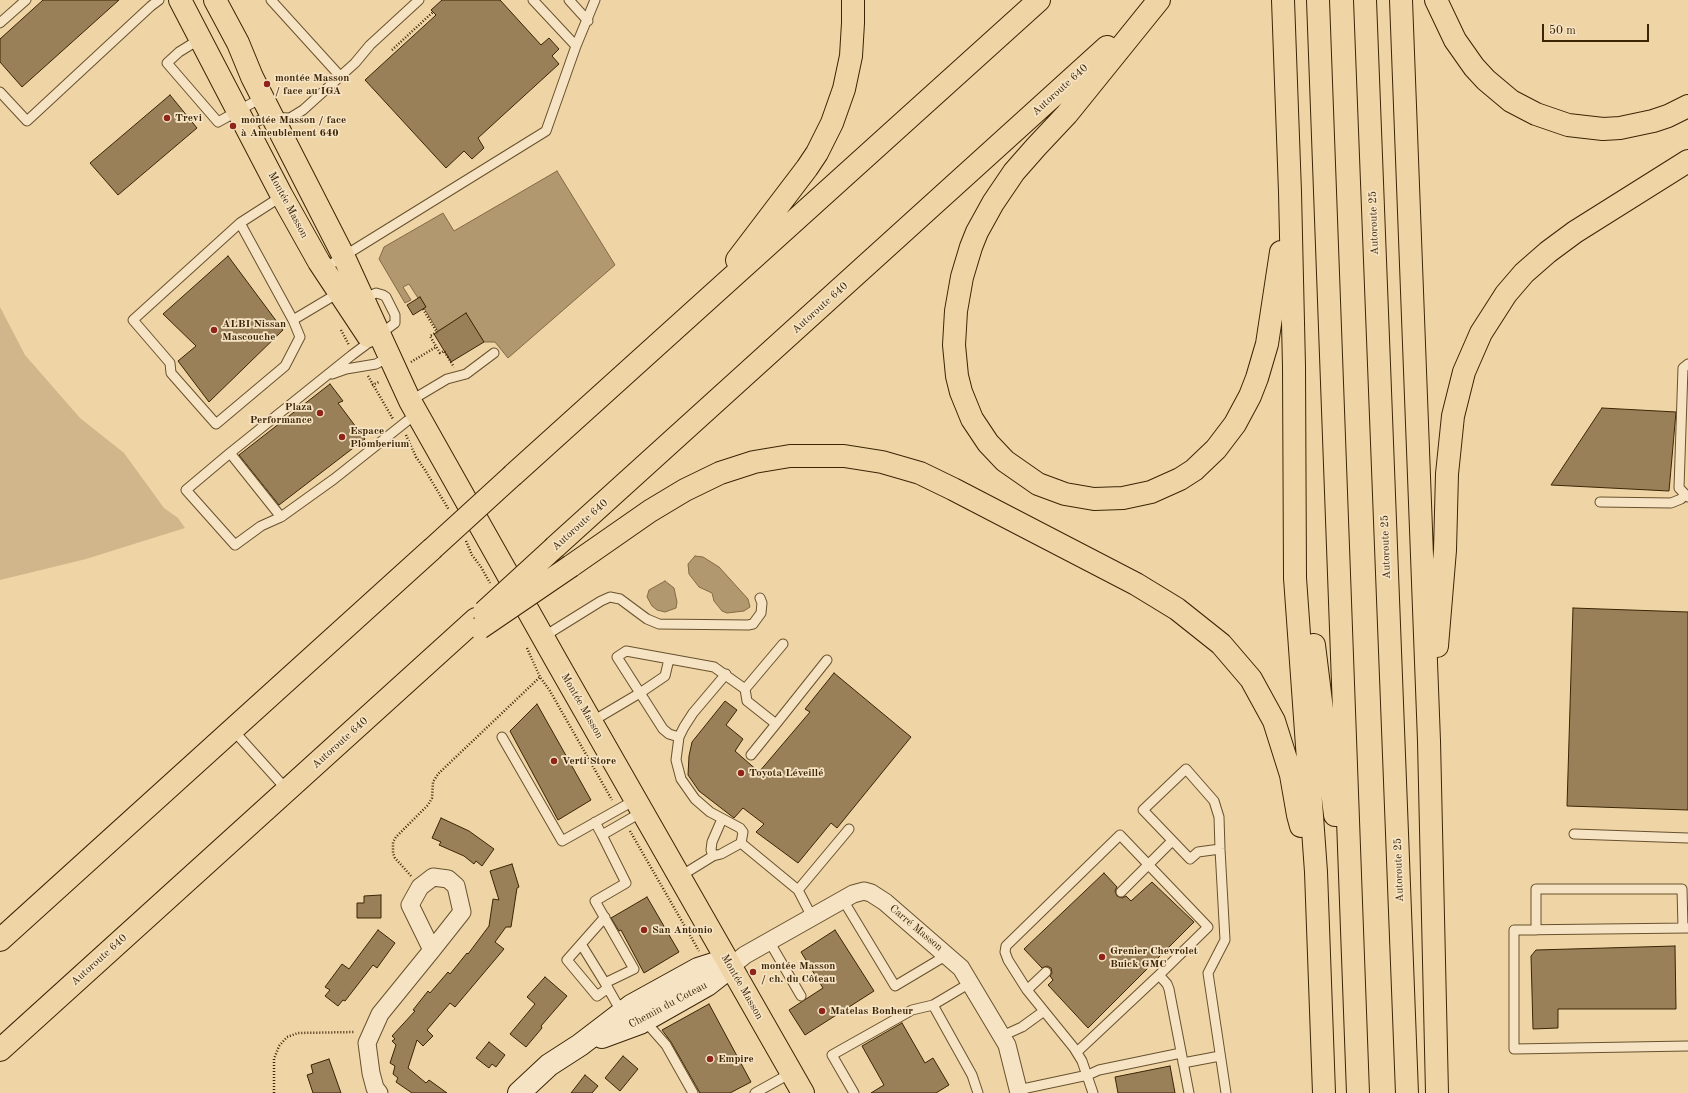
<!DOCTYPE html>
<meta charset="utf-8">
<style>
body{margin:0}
#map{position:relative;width:1688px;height:1093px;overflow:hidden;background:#efd4a5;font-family:"Old Standard TT",serif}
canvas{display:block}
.scale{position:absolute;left:1542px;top:24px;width:107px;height:18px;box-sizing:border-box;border:2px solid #3b2505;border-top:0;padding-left:5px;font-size:12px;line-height:14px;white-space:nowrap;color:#3b2505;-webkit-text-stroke:3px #f5e3c4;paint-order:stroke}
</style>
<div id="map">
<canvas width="1688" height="1093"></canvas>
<div class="scale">50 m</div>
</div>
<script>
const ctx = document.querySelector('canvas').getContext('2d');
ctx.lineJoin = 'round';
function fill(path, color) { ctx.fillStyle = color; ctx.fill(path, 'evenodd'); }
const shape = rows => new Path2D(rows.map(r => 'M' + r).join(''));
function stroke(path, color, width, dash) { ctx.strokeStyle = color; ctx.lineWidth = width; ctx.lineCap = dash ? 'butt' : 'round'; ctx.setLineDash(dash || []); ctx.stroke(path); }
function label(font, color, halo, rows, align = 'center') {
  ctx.font = font + ' "Old Standard TT",serif'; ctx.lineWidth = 3.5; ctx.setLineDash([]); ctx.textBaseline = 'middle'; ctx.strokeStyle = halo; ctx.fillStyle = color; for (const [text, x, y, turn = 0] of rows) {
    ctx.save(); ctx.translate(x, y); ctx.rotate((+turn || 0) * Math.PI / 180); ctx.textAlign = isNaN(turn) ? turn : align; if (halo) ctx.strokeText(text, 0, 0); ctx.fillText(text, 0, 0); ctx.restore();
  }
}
const green = shape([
 [0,307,25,355,80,418,124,453,164,508,178,518,185,528,86,559,0,580]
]);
const water = shape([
 [557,171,615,265,508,358,495,342,484,342,466,314,438,331,424,308,426,307,420,297,418,298,409,284,403,287,411,300,405,303,379,259,384,247,443,213,454,231,557,171],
 [695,556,703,557,719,567,748,599,750,607,744,611,727,613,722,611,714,601,712,593,699,587,689,574,688,564,695,556],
 [665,581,674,588,677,602,676,608,665,612,657,610,652,606,647,597,649,590,665,581]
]);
const building = shape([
 [43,0,119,0,22,87,0,62,0,39,43,0],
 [442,0,500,0,541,45,549,38,559,49,552,56,559,64,478,138,484,148,472,159,464,151,446,168,365,80,436,15,431,10,442,0],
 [170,95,197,128,118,195,90,163,170,95],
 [228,256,283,330,209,402,178,361,196,346,163,314,228,256],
 [420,297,426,307,413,315,407,305,420,297],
 [466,313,484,342,451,362,434,334,466,313],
 [330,384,343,401,338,403,365,439,279,505,239,455,330,384],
 [1602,408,1676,412,1669,491,1551,485,1602,408],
 [1573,608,1688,612,1688,810,1567,806,1573,608],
 [834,673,911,737,837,828,831,823,798,863,756,832,764,824,743,808,734,818,699,791,688,775,689,756,692,742,725,701,737,710,726,725,743,739,735,751,759,772,810,712,805,709,834,673],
 [537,704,591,800,558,820,510,731,537,704],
 [441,818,469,831,494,849,482,866,476,861,474,864,464,856,439,845,441,842,432,838,441,818],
 [512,864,519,887,517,888,511,927,506,927,495,942,504,949,455,1007,450,1003,427,1030,433,1036,423,1046,417,1040,408,1068,426,1083,429,1080,447,1093,412,1093,396,1082,398,1078,393,1074,395,1066,390,1063,396,1045,392,1041,395,1039,392,1036,415,1011,413,1010,428,991,430,993,448,972,450,974,467,953,468,954,489,926,493,899,499,900,490,871,512,864],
 [1104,873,1117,887,1115,891,1117,896,1122,898,1126,896,1131,901,1152,882,1194,922,1088,1028,1048,985,1053,980,1050,976,1052,973,1051,968,1047,966,1042,968,1024,949,1104,873],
 [381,895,381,918,357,918,357,903,364,903,364,896,381,895],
 [647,897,679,952,644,973,621,930,619,931,611,918,647,897],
 [378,930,395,943,377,968,373,965,345,1001,343,1000,338,1006,325,996,330,990,325,987,342,964,349,969,378,930],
 [835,930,874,991,805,1035,789,1010,823,988,801,952,835,930],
 [1675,946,1676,1009,1558,1009,1558,1028,1533,1029,1531,956,1536,950,1675,946],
 [545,977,567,996,541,1026,542,1028,526,1047,510,1034,535,1004,527,997,545,977],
 [709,1004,751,1082,730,1093,700,1093,671,1042,662,1030,709,1004],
 [902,1023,925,1063,933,1058,949,1085,936,1093,871,1093,884,1085,862,1046,902,1023],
 [489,1042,505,1055,496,1067,492,1064,489,1068,476,1058,489,1042],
 [623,1056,638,1069,620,1091,605,1078,623,1056],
 [329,1059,341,1093,313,1093,307,1075,313,1073,311,1065,329,1059],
 [1170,1066,1175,1093,1118,1093,1115,1077,1170,1066],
 [585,1075,598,1086,592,1093,571,1093,585,1075]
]);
const path = shape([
 [392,50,433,12],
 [423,309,437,332,430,336,440,353,444,351,454,367],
 [341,330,349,345],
 [411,362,436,347],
 [368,376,393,419],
 [372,385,379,382],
 [406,435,416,457,425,470,449,510],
 [466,541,472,555,481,567,490,583],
 [527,648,540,677,550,691,612,800],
 [630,831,699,951],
 [411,876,395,858,393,853,393,842,396,837,428,805,432,798,433,782,438,774,540,677],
 [274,1093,274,1059,279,1046,287,1037,298,1033,355,1032]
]);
const lane = shape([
 [271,0,340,76],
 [533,0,576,46],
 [569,0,588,21],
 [0,23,26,0],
 [200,39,179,52,167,63,218,122,263,97],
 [0,92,27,121,151,6,159,0],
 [247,126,267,117,290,118,303,110,355,63,370,45,419,0],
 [282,196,240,223,293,320,340,292],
 [240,223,133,320,170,363,171,373,216,424,285,366,300,337,293,320],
 [323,269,546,131,576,46,595,0],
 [363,299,376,293,383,295,386,297,395,315,395,323,352,355,230,453,281,517,334,479,407,421,418,414],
 [1688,364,1683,368,1679,488,1688,497],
 [332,374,346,369,376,364,389,357],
 [410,401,447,379,466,374,494,353],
 [230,453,186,490,235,545,261,526,281,517],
 [1600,502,1671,503,1681,499,1685,494],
 [543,637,601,601,610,597,620,599,647,619,659,624,748,625,753,624,761,613,762,603,760,598],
 [669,659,665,676,640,693,617,657,626,651,714,667,745,689,783,644],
 [726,674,693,713,684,727,679,737,676,760,681,779,695,799,710,812,740,828,743,832,741,843],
 [745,689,747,701,776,724,827,660],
 [591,722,640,693,663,729,669,734,679,737],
 [233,730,287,790],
 [502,737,562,841,635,800],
 [751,755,776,724],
 [595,822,602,835,642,812],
 [1574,834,1688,838],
 [602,835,626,883,595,901,634,969,605,983,622,1013],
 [1220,849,1198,852,1190,859,1143,810,1186,769,1214,801,1219,817,1220,849,1225,940,1208,973,1226,1093],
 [713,856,711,850,712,842,722,819],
 [679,877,713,856,721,854,741,843,798,890],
 [1121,892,1172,841],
 [843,900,895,986,947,955],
 [605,917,567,960,597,996,608,988],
 [812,917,798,890,849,829],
 [1688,928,1514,930,1514,1049,1688,1046],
 [1536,930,1536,889,1682,889,1683,928],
 [769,941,801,996],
 [581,944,605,983],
 [1159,975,1167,984,1169,989,1189,1093],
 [970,983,933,1005,972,1075,978,1093],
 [1027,990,1046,972],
 [1044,1011,1027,990,1008,960,1005,952,1006,946,1120,835,1208,927,1159,975,1077,1052],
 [644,1020,666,1045,693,1093],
 [1002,1036,1022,1027,1044,1011,1074,1048,1082,1061,1093,1093],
 [1183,1063,1220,1056],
 [1018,1090,1088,1075,1099,1070,1181,1053],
 [755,1093,791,1073],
 [854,1093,832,1055,912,1010,933,1005]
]);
const street = shape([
 [730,967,745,955,853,894,864,891,871,893,885,902,961,968,1007,1045,1019,1093],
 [379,1093,375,1088,371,1073,367,1043,380,1014,432,950,462,912,456,886,448,879,433,877,420,887,410,905,432,950]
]);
const secondary = shape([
 [602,1037,640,1023,707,985,730,967],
 [519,1093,549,1065,580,1045,631,1006,698,969,726,960]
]);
const primary = shape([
 [180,0,282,196,319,262,368,336],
 [215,0,238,43,252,77,343,255,410,401,557,662,803,1093]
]);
const highway = shape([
 [1159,0,1067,114,1036,147,1014,172,993,203,977,232,971,247,962,277,956,311,954,345,957,376,961,392,972,419,988,443,1005,461,1038,484,1065,494,1094,499,1123,498,1151,492,1180,479,1194,470,1216,449,1235,424,1250,396,1257,378,1267,344,1281,252],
 [1283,0,1290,192,1294,366,1295,578,1316,872,1324,1093],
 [1318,0,1358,1093],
 [1365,0,1407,1093],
 [1401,0,1429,741,1437,1093],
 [1436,0,1455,40,1474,67,1486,80,1511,101,1536,114,1568,125,1603,129,1620,128,1653,121,1668,116,1688,106],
 [737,260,807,168,817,153,832,123,844,89,851,56,853,23,853,0],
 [513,475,1039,0],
 [555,547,1107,47],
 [571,566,650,511,685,490,720,473,754,462,790,456,844,456,882,462,920,473,953,489,1136,584,1177,609,1221,644,1251,679,1274,721,1291,775,1298,815,1301,826],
 [1314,645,1335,815],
 [1437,646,1445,550,1447,474,1453,416,1464,372,1481,333,1506,294,1524,273,1548,252,1575,232,1688,161],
 [0,940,432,549],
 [0,1050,476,619]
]);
const highwayBridge = shape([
 [432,549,513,475],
 [484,612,555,547],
 [480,628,571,566]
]);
const markers = [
 [267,84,4,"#8f2418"],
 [167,118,4,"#8f2418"],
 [233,126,4,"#8f2418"],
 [214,330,4,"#8f2418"],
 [320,413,4,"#8f2418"],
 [342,437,4,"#8f2418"],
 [554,761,4,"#8f2418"],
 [741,773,4,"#8f2418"],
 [644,930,4,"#8f2418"],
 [1102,957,4,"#8f2418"],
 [753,972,4,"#8f2418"],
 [822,1011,4,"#8f2418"],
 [710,1059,4,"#8f2418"]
];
const poiNames = [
 ["montée Masson",275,78],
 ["/ face au IGA",275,91],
 ["Trevi",175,118],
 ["montée Masson / face",241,120],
 ["à Ameublement 640",241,133],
 ["ALBI Nissan",222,324],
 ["Mascouche",222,337],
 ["Plaza",312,407,"right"],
 ["Performance",312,420,"right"],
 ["Espace",350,431],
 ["Plomberium",350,444],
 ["Verti Store",562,761],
 ["Toyota Léveillé",749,773],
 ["San Antonio",652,930],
 ["Grenier Chevrolet",1110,951],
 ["Buick GMC",1110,964],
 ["montée Masson",761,966],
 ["/ ch. du Côteau",761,979],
 ["Matelas Bonheur",830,1011],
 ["Empire",718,1059]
];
const streetNames = [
 ["Autoroute 640",1060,90,-42],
 ["Montée Masson",288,205,62],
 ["Autoroute 25",1374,223,-92],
 ["Autoroute 640",820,308,-42],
 ["Autoroute 640",580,525,-42],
 ["Autoroute 25",1386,547,-92],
 ["Montée Masson",582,706,60],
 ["Autoroute 640",340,743,-42],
 ["Autoroute 25",1399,870,-92],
 ["Carré Masson",916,928,40],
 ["Autoroute 640",99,960,-42],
 ["Montée Masson",742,987,60],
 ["Chemin du Coteau",668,1005,-28]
];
fill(green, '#d0b68a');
fill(water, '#b2986f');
stroke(water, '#826a45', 1);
fill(building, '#998058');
stroke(building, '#3b2505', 1);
stroke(lane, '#68512d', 11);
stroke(street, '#68512d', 19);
stroke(secondary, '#3b2505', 24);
stroke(primary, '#3b2505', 24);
stroke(highway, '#3b2505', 24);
stroke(path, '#3b2505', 2.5, [1, 2]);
stroke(lane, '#f5e3c4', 9);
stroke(street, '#f5e3c4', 17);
stroke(secondary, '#f5e3c4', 22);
stroke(primary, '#efd4a5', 22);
stroke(highway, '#efd4a5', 22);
stroke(highwayBridge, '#3b2505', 24, []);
stroke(highwayBridge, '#efd4a5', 22);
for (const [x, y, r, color] of markers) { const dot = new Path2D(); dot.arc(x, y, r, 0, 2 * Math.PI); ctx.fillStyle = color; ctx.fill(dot); stroke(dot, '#f5e3c4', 1.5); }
label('bold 11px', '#3b2505', '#f5e3c4', poiNames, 'left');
label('11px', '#3b2505', '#f5e3c4', streetNames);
</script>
